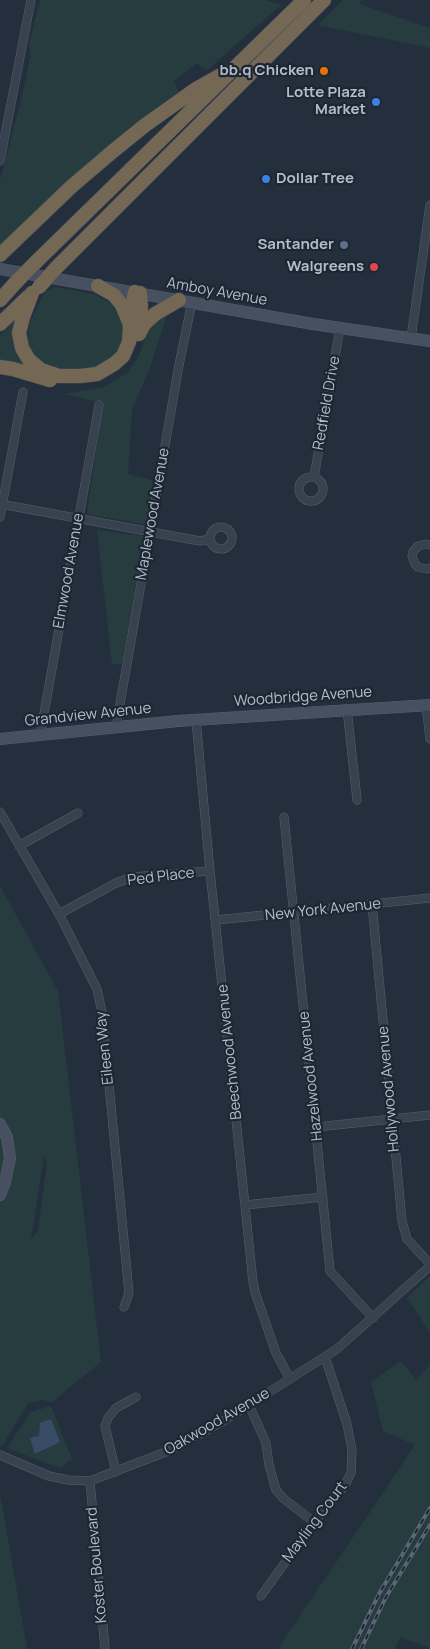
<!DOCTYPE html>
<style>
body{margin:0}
canvas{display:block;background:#242f3e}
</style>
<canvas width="430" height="1649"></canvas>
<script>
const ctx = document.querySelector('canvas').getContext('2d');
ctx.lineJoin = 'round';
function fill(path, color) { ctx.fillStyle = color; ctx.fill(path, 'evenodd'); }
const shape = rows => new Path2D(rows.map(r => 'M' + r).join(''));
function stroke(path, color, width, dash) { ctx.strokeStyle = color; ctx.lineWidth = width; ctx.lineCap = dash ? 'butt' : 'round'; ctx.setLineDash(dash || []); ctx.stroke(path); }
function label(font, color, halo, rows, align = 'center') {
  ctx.font = font + ' Manrope,sans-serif'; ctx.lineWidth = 4.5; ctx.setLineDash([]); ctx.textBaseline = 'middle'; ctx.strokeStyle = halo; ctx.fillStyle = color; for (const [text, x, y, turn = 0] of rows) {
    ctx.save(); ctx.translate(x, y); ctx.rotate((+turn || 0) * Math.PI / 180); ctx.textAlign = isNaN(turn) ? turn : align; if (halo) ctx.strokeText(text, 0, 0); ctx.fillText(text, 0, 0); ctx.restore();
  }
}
const green = shape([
 [40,0,265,0,281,5,207,70,197,63,174,81,179,92,75,175,0,248,0,180,20,105,31,53,29,45],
 [343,0,361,0,359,4,430,28,430,48,318,25],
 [54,287,94,294,120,308,127,327,118,357,100,368,76,373,49,367,31,353,27,343,30,322,45,292],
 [168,312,150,367,132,410,128,474,154,481,148,525,87,514,103,403,64,394,104,387,127,373,139,356,148,330],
 [19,315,36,372,0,361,0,336],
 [97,530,144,536,122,664,112,664],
 [0,886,58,991,101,1362,52,1402,42,1400,28,1403,2,1446,0,1445],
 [44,1155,47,1163,38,1231,31,1239],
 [430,1276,430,1332,407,1298],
 [401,1361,416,1380,430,1365,430,1648,400,1637,395,1649,278,1649,415,1445,383,1431,371,1382],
 [51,1406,72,1459,60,1468,7,1448,31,1412],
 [0,1494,24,1631,27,1649,0,1649]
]);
const water = shape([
 [51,1419,60,1442,35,1454,30,1438,39,1436,40,1423]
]);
const street = shape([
 [0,161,31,0],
 [411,338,430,205],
 '299 489a12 12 0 1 1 24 0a12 12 0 1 1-24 0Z',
 [314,477,340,328],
 [0,504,200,541,210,539],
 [0,517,23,392],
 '210 538a11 11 0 1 1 22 0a11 11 0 1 1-22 0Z',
 [430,545,426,544,418,546,413,552,412,556,415,564,418,567,426,569,430,568],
 [426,705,430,739],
 [347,709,357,800],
 [196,720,210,871,253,1282,255,1292,276,1353,290,1379],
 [116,727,179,365,192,302],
 [40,736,99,405],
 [0,812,59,914,97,989,102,1012,129,1293,124,1307],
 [284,817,330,1271,373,1318],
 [19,846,78,813],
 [372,904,402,1221,407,1239,430,1264],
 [59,914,116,883,132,877,210,871],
 [216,920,430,898],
 [317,1127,430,1115],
 [245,1205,323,1197],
 [249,1405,266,1443,269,1465,276,1490,284,1499,314,1522],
 [0,1455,49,1476,68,1480,90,1481,171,1450,225,1420,337,1349,430,1266],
 [116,1472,105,1426,108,1418,116,1408,136,1397],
 [90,1481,105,1649],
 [261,1596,314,1522,345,1485,351,1473,352,1450,347,1424,325,1357]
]);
const secondary = shape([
 [0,269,313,324,430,341],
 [0,739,178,721,430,705],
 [0,1124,7,1137,10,1158,5,1182,0,1195]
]);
const highway = shape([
 [0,255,72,186,112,152,144,126,196,89,219,76],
 [39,259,304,0],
 [57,267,324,0],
 [98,286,114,295,122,305,129,322],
 [32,293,23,317,19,333,22,348,29,360,41,370,59,376,80,376,97,374,114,364,123,356,129,342,131,309,135,292],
 [0,300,18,280],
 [0,324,28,297],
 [137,334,141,307,140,293],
 [139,334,144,324,155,314,179,300],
 [0,367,13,369,50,380]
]);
const rail = shape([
 [352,1649,379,1594,430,1508],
 [361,1649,386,1597,430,1525]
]);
const highwayBridge = shape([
 [18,280,39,259],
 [39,287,57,267]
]);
const markers = [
 [324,71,5,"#e8710a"],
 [376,102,5,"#3f7fe0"],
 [266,179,5,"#3f7fe0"],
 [344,245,5,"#5c6f8a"],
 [374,267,5,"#e0444e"]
];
const poiNames = [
 ["bb.q Chicken",314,71],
 ["Lotte Plaza",366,93],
 ["Market",366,110],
 ["Dollar Tree",276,179,"left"],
 ["Santander",334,245],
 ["Walgreens",364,267]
];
const streetNames = [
 ["Amboy Avenue",217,292,10],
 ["Redfield Drive",327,403,-80],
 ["Maplewood Avenue",153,514,-80],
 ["Elmwood Avenue",69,571,-80],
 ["Woodbridge Avenue",303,697,-4],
 ["Grandview Avenue",88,715,-6],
 ["Ped Place",161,877,-7],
 ["New York Avenue",323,910,-6],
 ["Eileen Way",105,1048,-96],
 ["Beechwood Avenue",230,1052,-96],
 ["Hazelwood Avenue",311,1076,-96],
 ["Hollywood Avenue",389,1089,-95],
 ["Oakwood Avenue",217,1422,-30],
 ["Mayling Court",315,1522,-53],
 ["Koster Boulevard",97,1565,-95]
];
fill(green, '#263c3f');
fill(water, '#394c67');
stroke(street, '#565f6c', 9);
stroke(secondary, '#565f6c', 12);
stroke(highway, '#434c59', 15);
stroke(street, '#38414e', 8);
stroke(secondary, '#465061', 11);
stroke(highway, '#746855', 14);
stroke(rail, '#5a6575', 4);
stroke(rail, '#1d2633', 2, [5.5]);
stroke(highwayBridge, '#434c59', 15, []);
stroke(highwayBridge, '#746855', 14);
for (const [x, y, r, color] of markers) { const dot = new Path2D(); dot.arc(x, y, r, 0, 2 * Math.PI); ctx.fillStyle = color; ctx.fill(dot); stroke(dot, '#1d2633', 2); }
label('bold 15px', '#b4bcc9', '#1d2633', poiNames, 'right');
label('15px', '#b4bcc9', '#1d2633', streetNames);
</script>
